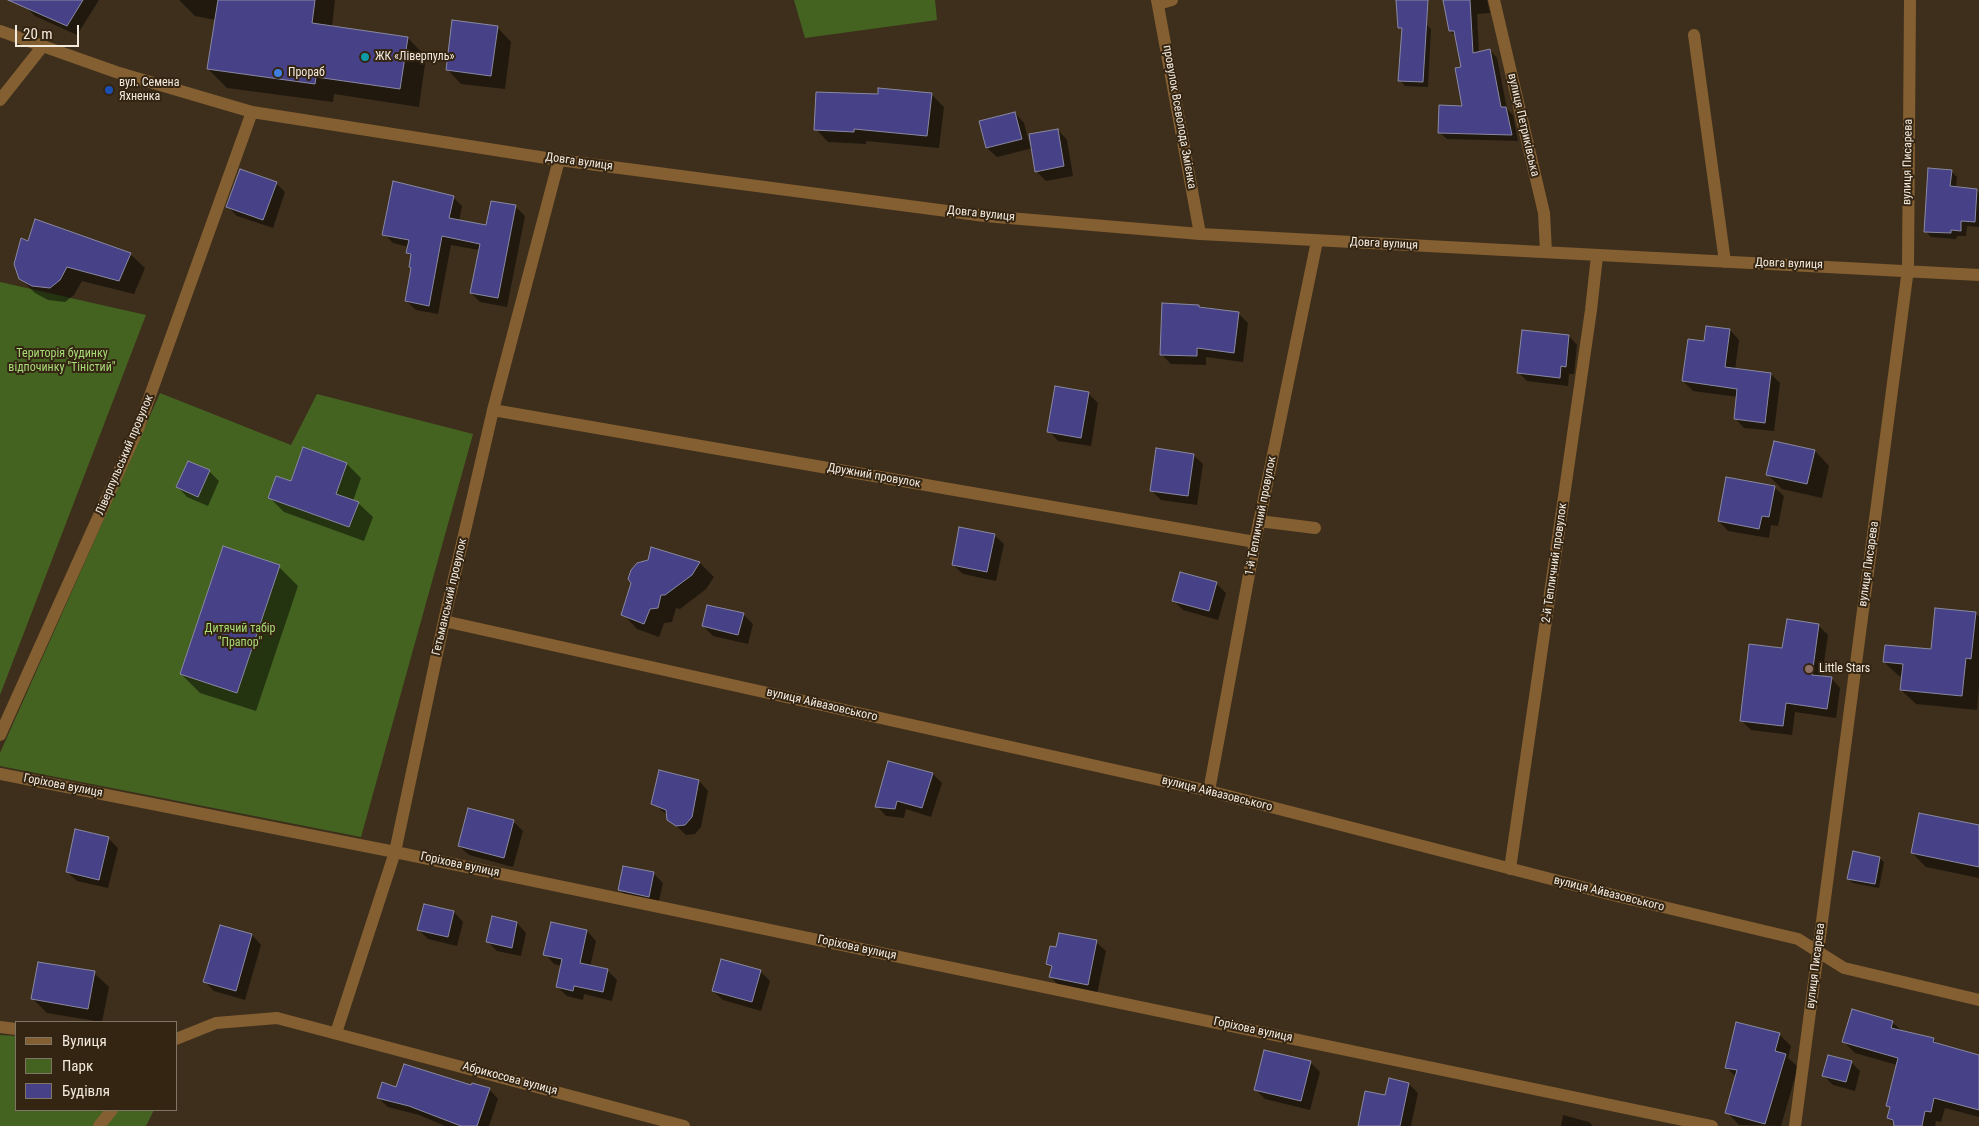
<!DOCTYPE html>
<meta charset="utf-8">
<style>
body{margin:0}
#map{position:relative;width:1979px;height:1126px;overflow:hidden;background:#3e2f1c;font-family:"Roboto Condensed",sans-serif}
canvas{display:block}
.legend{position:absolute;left:15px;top:1021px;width:162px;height:90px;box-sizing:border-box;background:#342513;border:1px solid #807464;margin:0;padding:6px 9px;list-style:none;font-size:15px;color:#f3eade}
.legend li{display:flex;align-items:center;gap:10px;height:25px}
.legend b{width:25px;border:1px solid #807464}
.scale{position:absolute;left:15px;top:25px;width:64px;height:22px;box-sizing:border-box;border:2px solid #f3eade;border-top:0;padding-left:6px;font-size:15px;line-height:18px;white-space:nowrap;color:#f3eade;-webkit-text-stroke:4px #342513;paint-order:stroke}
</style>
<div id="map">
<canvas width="1979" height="1126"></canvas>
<ul class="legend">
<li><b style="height:6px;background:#845f32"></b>Вулиця</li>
<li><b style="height:14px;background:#446321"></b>Парк</li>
<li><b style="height:14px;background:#474187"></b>Будівля</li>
</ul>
<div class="scale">20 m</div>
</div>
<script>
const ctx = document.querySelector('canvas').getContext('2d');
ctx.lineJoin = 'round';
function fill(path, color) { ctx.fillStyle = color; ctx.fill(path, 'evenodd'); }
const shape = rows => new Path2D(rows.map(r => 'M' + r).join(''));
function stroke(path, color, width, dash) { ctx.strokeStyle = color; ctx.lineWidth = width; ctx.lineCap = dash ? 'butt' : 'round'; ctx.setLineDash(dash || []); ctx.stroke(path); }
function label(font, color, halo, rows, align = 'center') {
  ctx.font = font + ' "Roboto Condensed",sans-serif'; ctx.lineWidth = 4; ctx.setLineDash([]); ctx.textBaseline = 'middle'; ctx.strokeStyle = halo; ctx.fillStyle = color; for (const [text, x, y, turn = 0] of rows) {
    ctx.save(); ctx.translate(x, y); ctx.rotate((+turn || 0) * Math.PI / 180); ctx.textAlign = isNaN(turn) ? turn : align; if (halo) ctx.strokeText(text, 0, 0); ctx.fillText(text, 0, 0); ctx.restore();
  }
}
const green = shape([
 [794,0,935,0,937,20,805,38],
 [0,282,146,315,0,695],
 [160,393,291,445,317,394,473,434,361,837,0,766,0,753],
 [0,1035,16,1036,16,1110,154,1110,146,1126,0,1126]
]);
const shadow = shape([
 [31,0,99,0,77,35,35,16,26,7],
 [179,0,335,0,332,27,408,38,426,57,419,107,334,94,333,102,227,88,208,69,216,20,195,16],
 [1445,0,1487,0,1490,13,1477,14,1479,53,1490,50,1497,58,1507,109,1513,115,1518,141,1447,139,1439,132,1464,107,1463,68,1457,37,1450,31],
 [1426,24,1431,29,1428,87,1405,86,1400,80],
 [497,27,511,42,505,89,461,84,447,69],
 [931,94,944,107,939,148,866,141,866,144,828,142,816,129,879,96],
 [1015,113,1024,123,1030,146,1058,130,1067,140,1073,176,1046,181,1036,171,1033,148,997,157,987,148],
 [1951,171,1957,177,1956,188,1977,190,1979,193,1979,227,1967,226,1966,236,1957,236,1956,239,1931,237,1925,231],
 [276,183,285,192,273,228,237,216,228,207],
 [453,197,462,206,459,221,487,226,516,207,525,216,507,307,480,302,471,293,479,250,451,245,438,314,416,310,406,301,412,269,412,257,407,253,409,247,393,243,384,234],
 [29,243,130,254,145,268,134,294,82,281,74,295,65,302,48,300,35,293,20,278],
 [1199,306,1238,313,1248,323,1243,362,1206,357,1206,365,1171,364,1162,355],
 [1707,327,1730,330,1739,340,1735,370,1771,374,1780,383,1774,431,1744,428,1735,418,1738,397,1693,391,1683,381,1705,342],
 [1569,336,1577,345,1574,374,1569,374,1568,386,1527,381,1519,373],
 [1088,393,1098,403,1091,446,1058,441,1049,431],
 [1815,451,1829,466,1822,498,1782,489,1767,474],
 [1193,455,1203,464,1197,505,1161,500,1152,491],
 [347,464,361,478,353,501,358,503,373,517,364,541,284,512,270,498,291,483],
 [209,471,219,481,208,506,187,497,178,487],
 [1774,487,1784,496,1778,526,1771,525,1769,538,1728,531,1719,521],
 [994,535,1004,544,996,581,963,574,953,565],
 [652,549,700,563,714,577,706,589,680,609,676,608,672,622,664,623,659,637,637,629,623,614,632,583,649,561],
 [279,567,298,586,256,711,200,693,181,674],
 [1216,583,1226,593,1218,620,1183,610,1174,601],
 [1975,613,1979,617,1979,686,1977,710,1916,704,1901,690,1903,677,1899,676,1884,662,1932,651],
 [743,614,753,624,748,644,713,636,703,626],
 [1818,625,1828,635,1822,677,1831,678,1840,688,1836,718,1795,712,1792,735,1751,730,1741,720,1783,650],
 [889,763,933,774,942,783,931,817,906,809,904,818,886,816,877,806],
 [699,781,708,791,701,827,695,834,686,835,669,819,668,816,653,803],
 [513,821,523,831,513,867,469,855,459,846],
 [1979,826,1979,878,1926,867,1912,853],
 [108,838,118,848,108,888,77,881,67,872],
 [1879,858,1884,862,1879,888,1853,883,1849,879],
 [653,873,663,883,658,905,629,899,620,890],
 [454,912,463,922,457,946,428,939,419,930],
 [493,918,517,923,526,933,521,956,497,951,487,941],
 [221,927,252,935,261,945,245,1000,214,991,205,982],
 [587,931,596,941,590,967,607,970,617,980,612,1001,584,994,583,1000,567,996,557,987,562,966,554,964,545,954],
 [1096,942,1106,951,1097,994,1060,987,1051,977,1053,969,1047,964,1057,949],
 [760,971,770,981,761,1011,723,1000,713,991],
 [94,973,109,987,102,1022,47,1013,33,999],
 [1892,1022,1902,1031,1933,1039,1940,1046,1979,1056,1979,1117,1945,1108,1941,1122,1936,1121,1935,1126,1896,1126,1888,1118,1891,1109,1887,1105,1897,1065,1855,1053,1844,1042],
 [1779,1034,1791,1046,1788,1058,1798,1067,1781,1126,1739,1125,1727,1112,1736,1077,1726,1067],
 [1310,1062,1320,1072,1310,1110,1265,1099,1255,1089],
 [1851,1062,1860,1071,1855,1091,1833,1085,1824,1076],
 [1409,1084,1418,1093,1411,1126,1359,1126,1386,1096],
 [472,1087,489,1089,498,1099,489,1126,445,1126,419,1115,388,1107,378,1098,396,1088],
 [1563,1115,1589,1122,1593,1126,1561,1126]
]);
const building = shape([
 [8,0,83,0,67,26,8,0],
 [218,0,315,0,312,23,408,37,400,89,316,77,315,84,207,69,218,0],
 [1396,0,1428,0,1423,82,1398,81,1402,28,1398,28,1396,0],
 [1443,0,1470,0,1473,53,1490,49,1501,107,1506,107,1512,135,1438,133,1439,105,1462,106,1455,68,1461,67,1454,31,1449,31,1443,0],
 [452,20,498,26,491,76,446,70,452,20],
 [878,88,932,93,927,136,854,129,854,132,814,130,816,92,878,94,878,88],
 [1015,112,1022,139,986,148,979,121,1015,112],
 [1058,129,1064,166,1035,172,1029,134,1058,129],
 [1928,168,1952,170,1950,186,1977,189,1975,222,1961,221,1961,231,1951,230,1951,233,1924,232,1928,168],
 [240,169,277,182,263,220,226,207,240,169],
 [393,181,454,196,449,218,486,225,491,201,516,205,498,298,470,293,480,244,442,236,429,306,405,301,411,268,409,267,411,254,406,253,409,240,382,235,393,181],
 [35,219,131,253,119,281,67,267,60,280,50,288,32,286,19,279,14,264,21,238,28,241,35,219],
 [1162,303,1199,305,1199,307,1239,312,1234,353,1197,348,1197,356,1160,355,1162,303],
 [1706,326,1730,329,1725,367,1771,373,1765,423,1734,419,1737,389,1682,381,1688,339,1704,341,1706,326],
 [1522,330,1569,335,1566,367,1561,366,1560,378,1517,373,1522,330],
 [1055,386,1089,392,1081,438,1047,432,1055,386],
 [1774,441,1815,450,1807,484,1766,475,1774,441],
 [303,447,347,463,336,494,359,502,349,527,268,498,276,476,291,481,303,447],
 [1156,448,1194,454,1188,496,1150,491,1156,448],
 [188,461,210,470,198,497,176,487,188,461],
 [1726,477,1775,486,1769,517,1762,516,1759,529,1718,521,1726,477],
 [959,527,995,534,987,572,952,565,959,527],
 [223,546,280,565,237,693,180,674,223,546],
 [651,547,700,562,692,575,665,595,661,595,658,608,650,609,644,624,621,615,631,583,628,579,631,570,637,563,648,560,651,547],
 [1180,572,1217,582,1209,611,1172,601,1180,572],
 [707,605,744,613,738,635,702,626,707,605],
 [1935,608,1976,612,1971,659,1966,658,1962,696,1900,690,1903,664,1883,662,1885,645,1931,649,1935,608],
 [1787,619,1819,624,1812,675,1832,677,1827,709,1786,703,1783,726,1740,721,1749,644,1782,648,1787,619],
 [888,761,933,773,922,808,897,801,895,809,875,807,888,761],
 [659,770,699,780,692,817,685,825,676,826,667,820,666,810,651,804,659,770],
 [468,808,514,820,504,858,458,846,468,808],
 [1919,813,1979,825,1979,867,1911,853,1919,813],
 [75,829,109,837,99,880,66,872,75,829],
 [1853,851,1880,857,1875,884,1847,879,1853,851],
 [623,866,654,872,649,897,618,890,623,866],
 [424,904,454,911,448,937,417,930,424,904],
 [492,916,517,922,512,948,486,942,492,916],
 [551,922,587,930,580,963,608,969,603,992,574,986,573,991,556,987,562,959,543,955,551,922],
 [220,925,252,934,236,991,203,982,220,925],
 [1059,933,1097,940,1088,985,1049,977,1052,966,1046,964,1050,946,1056,947,1059,933],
 [721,959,761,970,752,1002,712,991,721,959],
 [38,962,95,971,88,1009,31,999,38,962],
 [1852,1009,1893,1021,1891,1028,1934,1038,1933,1042,1979,1055,1979,1110,1934,1098,1931,1112,1925,1111,1922,1126,1894,1126,1893,1120,1887,1118,1890,1107,1886,1106,1898,1058,1842,1042,1852,1009],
 [1736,1022,1780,1033,1775,1051,1786,1054,1765,1124,1725,1113,1737,1070,1725,1068,1736,1022],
 [1264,1050,1311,1061,1301,1101,1254,1090,1264,1050],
 [1828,1055,1852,1061,1846,1082,1822,1076,1828,1055],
 [404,1064,471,1085,472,1083,490,1088,477,1126,461,1126,409,1106,377,1098,382,1082,396,1087,404,1064],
 [1389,1078,1409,1083,1400,1126,1358,1126,1365,1091,1385,1095,1389,1078]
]);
const minor = shape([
 [1157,0,1200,234],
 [1494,0,1544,213,1546,252],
 [1158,4,1172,0],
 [0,31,116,72,252,112,559,160,985,216,1200,234,1979,275],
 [1694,35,1725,262],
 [0,100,42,47],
 [493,410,1255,542],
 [1259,521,1315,528],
 [444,621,1209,791,1613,895,1798,939,1844,968,1979,1000],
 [0,735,138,429,252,112],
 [0,774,395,852,1712,1126],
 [1209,791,1255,542,1317,241],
 [1510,869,1591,310,1597,256],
 [0,1027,16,1029],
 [336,1033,395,852,444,621,493,410,559,160],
 [176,1039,216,1023,277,1018,684,1126],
 [99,1126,112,1110],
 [1795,1126,1908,269,1910,0]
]);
const markers = [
 [365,57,5,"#0f9aa8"],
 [278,73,5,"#3f7fe0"],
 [109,90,5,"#1a4fb4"],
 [1809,669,5,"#8d6e63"]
];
const poiNames = [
 ["ЖК «Ліверпуль»",375,57],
 ["Прораб",288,73],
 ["вул. Семена",119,83],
 ["Яхненка",119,97],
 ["Little Stars",1819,669]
];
const streetNames = [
 ["провулок Всеволода Змієнка",1179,117,80],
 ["вулиця Петриківська",1523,125,77],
 ["Довга вулиця",579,162,8],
 ["вулиця Писарева",1908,162,-89],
 ["Довга вулиця",981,214,6],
 ["Довга вулиця",1384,244,3],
 ["Довга вулиця",1789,264,2],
 ["Ліверпульський провулок",125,455,-67],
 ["Дружний провулок",874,476,10],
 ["1-й Тепличний провулок",1261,516,-79],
 ["2-й Тепличний провулок",1555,563,-82],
 ["вулиця Писарева",1869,564,-82],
 ["Гетьманський провулок",450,597,-77],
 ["вулиця Айвазовського",822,705,13],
 ["Горіхова вулиця",63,786,11],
 ["вулиця Айвазовського",1217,794,14],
 ["Горіхова вулиця",460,865,12],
 ["вулиця Айвазовського",1609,894,14],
 ["Горіхова вулиця",857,948,12],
 ["вулиця Писарева",1816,966,-83],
 ["Горіхова вулиця",1253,1030,12],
 ["Абрикосова вулиця",510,1079,15]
];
const parkNames = [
 ["Територія будинку",62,354],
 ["відпочинку \"Тіністий\"",62,368],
 ["Дитячий табір",240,629],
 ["\"Прапор\"",240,643]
];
fill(green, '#446321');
fill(shadow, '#0007');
fill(building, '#474187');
stroke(building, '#8989a2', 1);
stroke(minor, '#845f32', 12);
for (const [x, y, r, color] of markers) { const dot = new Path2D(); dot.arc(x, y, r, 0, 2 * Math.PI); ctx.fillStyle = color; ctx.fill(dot); stroke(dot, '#342513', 2); }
label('12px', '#f3eade', '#342513', poiNames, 'left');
label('12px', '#f3eade', '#342513', streetNames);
label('12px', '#a8dc76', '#342513', parkNames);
</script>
